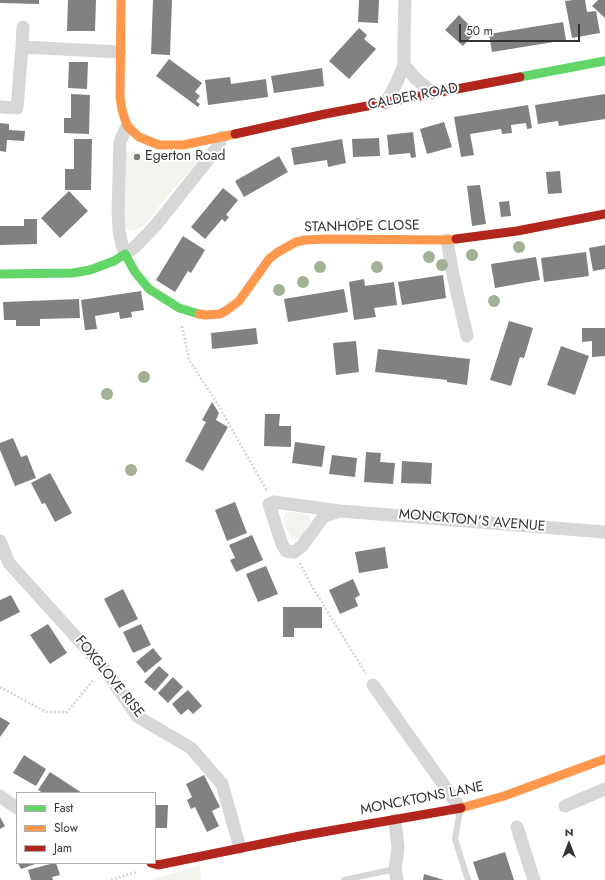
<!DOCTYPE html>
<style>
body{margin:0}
#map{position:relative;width:605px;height:880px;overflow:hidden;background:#fff;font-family:Jost,sans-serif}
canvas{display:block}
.legend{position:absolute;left:16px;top:792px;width:140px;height:72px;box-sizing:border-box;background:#fff;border:1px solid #adadad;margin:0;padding:5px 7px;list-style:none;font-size:12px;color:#333}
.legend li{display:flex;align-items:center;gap:8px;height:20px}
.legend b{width:20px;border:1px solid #adadad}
.north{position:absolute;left:549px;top:824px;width:40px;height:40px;-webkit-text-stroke:3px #fff;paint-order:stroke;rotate:0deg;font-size:11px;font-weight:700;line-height:16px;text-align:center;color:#333}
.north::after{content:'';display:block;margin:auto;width:14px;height:18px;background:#333;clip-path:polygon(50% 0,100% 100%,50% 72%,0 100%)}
.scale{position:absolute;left:459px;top:24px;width:121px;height:18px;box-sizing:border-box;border:2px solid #333;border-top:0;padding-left:5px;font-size:12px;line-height:14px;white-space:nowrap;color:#333;-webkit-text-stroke:3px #fff;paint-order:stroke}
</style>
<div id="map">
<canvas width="605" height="880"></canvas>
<ul class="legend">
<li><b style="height:5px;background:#63d668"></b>Fast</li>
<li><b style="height:5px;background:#ff974d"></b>Slow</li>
<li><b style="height:5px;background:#b3261e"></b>Jam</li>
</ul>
<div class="north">N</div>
<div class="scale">50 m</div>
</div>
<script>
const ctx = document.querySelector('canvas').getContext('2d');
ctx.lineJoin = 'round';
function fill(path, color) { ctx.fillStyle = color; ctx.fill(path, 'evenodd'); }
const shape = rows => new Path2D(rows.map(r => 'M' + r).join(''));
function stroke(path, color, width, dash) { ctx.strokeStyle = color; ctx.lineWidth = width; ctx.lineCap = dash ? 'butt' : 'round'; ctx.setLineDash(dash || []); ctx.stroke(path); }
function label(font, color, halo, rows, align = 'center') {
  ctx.font = font + ' Jost,sans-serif'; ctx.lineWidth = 4; ctx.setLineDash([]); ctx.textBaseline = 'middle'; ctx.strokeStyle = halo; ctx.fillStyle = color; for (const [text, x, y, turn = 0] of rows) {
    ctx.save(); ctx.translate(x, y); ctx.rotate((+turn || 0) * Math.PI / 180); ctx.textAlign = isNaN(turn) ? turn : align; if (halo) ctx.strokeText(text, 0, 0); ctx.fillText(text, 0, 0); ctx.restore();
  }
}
const green = shape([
 [128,151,135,152,151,160,165,162,172,161,178,159,187,153,196,151,198,152,200,155,200,157,198,162,176,186,143,226,135,230,129,230,125,226,124,223,125,154],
 [290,512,306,514,310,516,311,521,301,538,298,539,291,538,284,524,283,520,285,513],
 [200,865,201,880,149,880]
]);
const building = shape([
 [0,0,39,0,39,4,0,3],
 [68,0,96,0,95,31,67,31],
 [153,0,172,0,170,55,151,54],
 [359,0,379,0,378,23,358,22],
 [573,0,585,0,587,12,596,11,600,33,572,38,565,1],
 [598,0,605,0,605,18,592,6],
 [459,15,476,32,463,46,445,30],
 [563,22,566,40,492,52,489,34],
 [359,28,367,35,364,39,376,49,349,79,329,61],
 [169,59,202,83,195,92,200,96,196,101,200,104,198,107,156,76],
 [69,62,88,62,87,89,68,88],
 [322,68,324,86,274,93,271,76],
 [230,77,231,84,266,79,268,97,208,105,205,80],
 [71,94,90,95,89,134,64,133,64,118,71,118],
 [605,94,605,119,559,126,558,121,538,124,535,105],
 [528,105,532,128,527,129,526,123,511,125,512,133,502,134,501,129,470,134,474,155,461,157,454,117],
 [444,122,452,147,427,154,420,129],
 [0,123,9,124,9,130,25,131,24,141,7,140,6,152,0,151],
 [413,132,416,157,411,158,410,153,389,155,387,135],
 [379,138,380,156,353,157,352,139],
 [74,139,92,139,91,190,65,190,65,169,74,169],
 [342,139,346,163,328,167,327,160,294,165,291,148],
 [279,156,288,172,244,197,235,181],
 [560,171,562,193,548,194,546,172],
 [480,185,486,224,472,226,467,186],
 [223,188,238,200,226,215,229,217,225,222,222,219,205,239,191,227],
 [69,191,88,211,60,238,41,218],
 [509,201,511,216,501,217,499,202],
 [24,219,37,219,37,244,0,245,0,226,24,226],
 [183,236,205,250,191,273,188,271,175,292,156,280],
 [605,245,605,269,593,271,589,248],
 [586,252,589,276,544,282,541,258],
 [536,257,540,280,495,288,491,264],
 [443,275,446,298,402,305,398,282],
 [364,279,365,286,394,282,397,305,374,308,376,317,354,320,349,282],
 [344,289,348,312,288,322,284,299],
 [141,291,144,310,131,312,132,317,120,319,119,312,95,316,97,329,85,330,81,300],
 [79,299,80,318,40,319,40,326,16,326,16,320,4,320,3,302],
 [509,321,533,328,524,358,520,357,511,386,490,380],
 [256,328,258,344,212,349,211,333],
 [582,328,605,328,605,356,592,357,592,341,582,342],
 [356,341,359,372,336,375,333,343],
 [561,346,589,356,575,395,547,385],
 [378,349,470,359,467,385,447,382,447,380,375,372],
 [212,402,219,413,216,420,228,427,203,471,185,461,206,422,202,420],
 [265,414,280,414,279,426,291,426,291,447,264,446],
 [13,438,21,457,27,455,36,478,15,486,0,450,0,443],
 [295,442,325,446,322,467,292,463],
 [366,452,381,453,380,462,395,463,393,484,364,482],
 [332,455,357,458,355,477,329,474],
 [402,461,432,463,431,484,401,483],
 [50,473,72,513,55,522,45,503,42,504,31,483],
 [235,502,247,533,227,541,215,510],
 [252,535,263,560,236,572,230,560,235,558,229,545],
 [385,547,388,568,359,573,355,552],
 [266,566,278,594,258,602,246,574],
 [353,579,360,595,355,598,358,606,340,614,329,590],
 [123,589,138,619,119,628,104,599],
 [11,595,20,612,0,622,0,600],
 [283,607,322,607,322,628,294,628,294,637,283,637],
 [48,624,67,653,50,664,30,635],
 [141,624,151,645,133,653,123,632],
 [153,648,162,659,145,673,136,662],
 [159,666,169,675,155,691,144,682],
 [173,677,183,687,168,703,158,693],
 [188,690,202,706,193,714,188,709,181,715,172,704],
 [0,717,10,723,0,737],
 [24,755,46,769,36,786,13,773],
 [50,772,82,793,43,793,38,790],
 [204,775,220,807,212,811,219,826,207,832,195,807,191,809,187,800,192,797,186,784],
 [155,805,168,805,167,828,155,828],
 [0,817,5,826,0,829],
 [505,852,514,880,479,880,473,862],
 [18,863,38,863,21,869],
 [54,863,56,863,60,875,52,877,53,880,31,880,28,870],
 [424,874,444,880,423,880]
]);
const path = shape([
 [182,326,189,360,217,403,267,491],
 [300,563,311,585,366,674],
 [0,687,46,712,67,712,94,679],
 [111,880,137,872]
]);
const lane = shape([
 [460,810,455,839,468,880],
 [344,880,395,869]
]);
const street = shape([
 [23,27,22,47,120,52],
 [404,65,416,79,433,93],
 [386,103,397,82,404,65,404,39,405,0],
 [0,107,17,108,22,47],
 [127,126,120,142,118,211,119,231,122,245,125,254,135,247,156,225,207,161,218,146,222,137],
 [447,240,453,275,467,336],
 [340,511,324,516,302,546,294,552,286,551,282,544,269,504,274,502,340,511,605,532],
 [0,541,9,563,103,667,138,717,191,748,222,784,240,848],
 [373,685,460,808],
 [0,796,17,808],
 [565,806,605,789],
 [395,820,398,848,395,869,397,880],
 [517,827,534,880]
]);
const fast = shape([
 [520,77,605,61],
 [0,274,73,273,90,270,114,261,125,254,135,272,149,289,179,308,199,314]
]);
const slow = shape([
 [121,0,120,97,122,110,127,126,139,137,159,145,183,145,235,134],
 [199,314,205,315,220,314,227,310,239,301,269,259,278,252,296,242,305,240,327,239,447,240,456,239],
 [461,808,504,796,605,759]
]);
const jam = shape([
 [235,134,325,114,520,77],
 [456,239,517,231,605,214],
 [151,863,158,865,300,836,461,808]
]);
const trees = [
 [358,224],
 [519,247],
 [472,255],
 [429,257],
 [442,265],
 [320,267],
 [377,267],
 [303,282],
 [279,290],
 [494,301],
 [144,377],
 [107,394],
 [131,470]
];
const markers = [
 [137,157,4,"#7a7a7a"]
];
const streetNames = [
 ["CALDER ROAD",413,97,-11],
 ["STANHOPE CLOSE",362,227,-1],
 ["MONCKTON'S AVENUE",472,521,5],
 ["FOXGLOVE RISE",109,677,51],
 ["MONCKTONS LANE",422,799,-11]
];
const poiNames = [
 ["Egerton Road",145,157]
];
fill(green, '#f1f5ed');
fill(building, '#818181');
stroke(path, '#d6d6d6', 2.5, [2, 2]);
stroke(lane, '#d7d7d7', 6);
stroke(street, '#d7d7d7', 13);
stroke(fast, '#63d668', 9);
stroke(slow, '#ff974d', 9);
stroke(jam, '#b3261e', 9);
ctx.fillStyle = '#a2b095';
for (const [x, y] of trees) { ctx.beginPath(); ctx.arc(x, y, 6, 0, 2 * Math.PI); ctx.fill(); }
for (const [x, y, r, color] of markers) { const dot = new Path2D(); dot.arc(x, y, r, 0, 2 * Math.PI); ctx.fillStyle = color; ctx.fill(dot); stroke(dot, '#fff', 1.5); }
label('14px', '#333', '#fff', streetNames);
label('14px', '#333', '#fff', poiNames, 'left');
</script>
